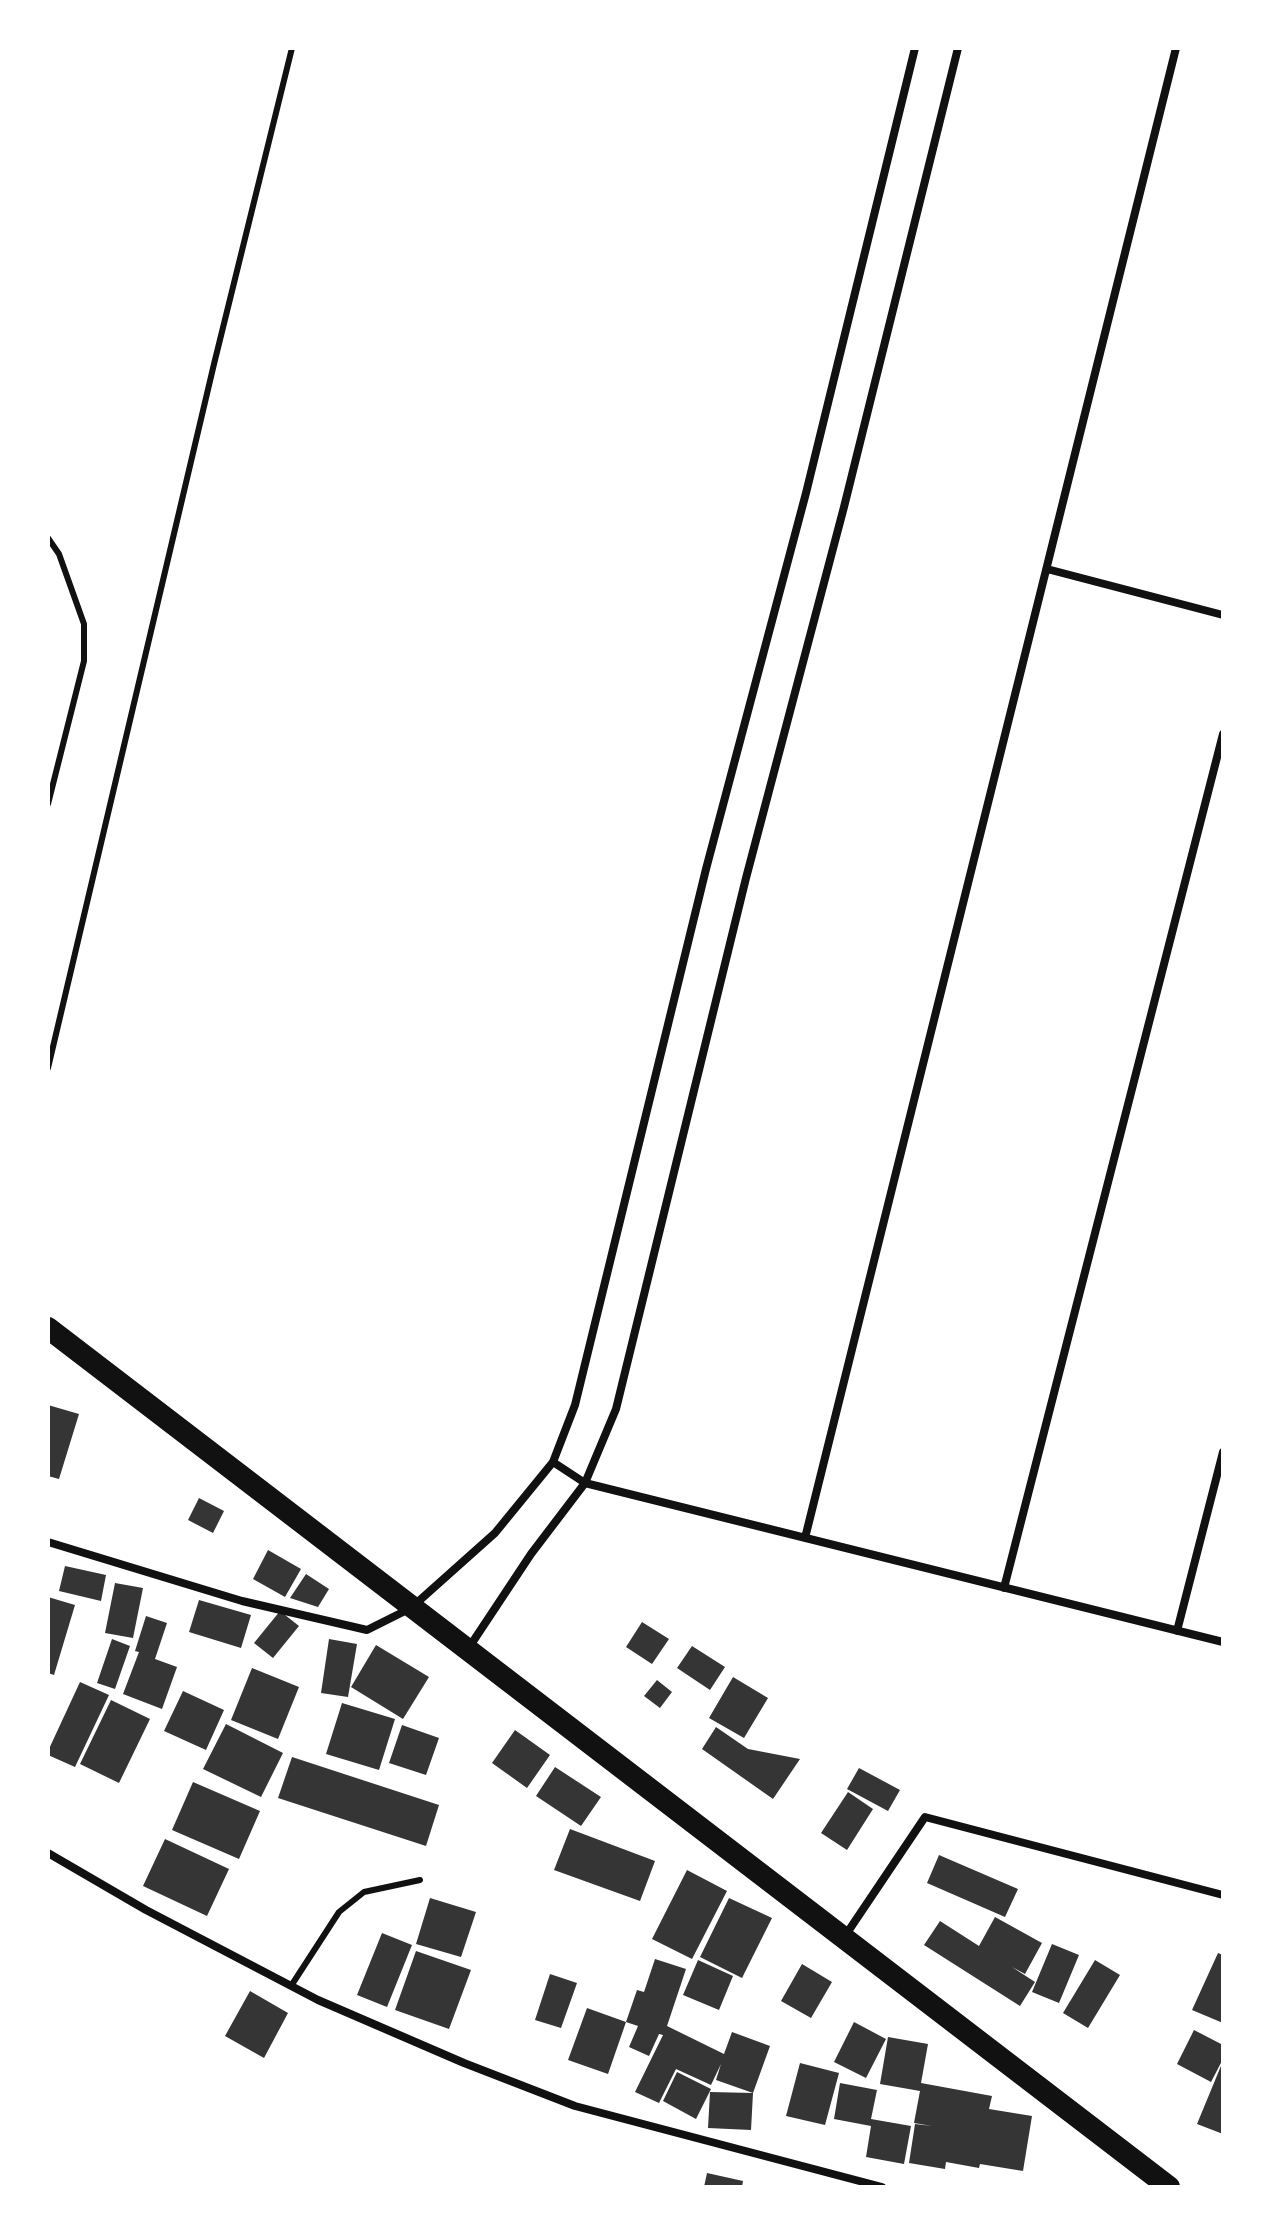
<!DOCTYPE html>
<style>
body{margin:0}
#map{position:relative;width:1271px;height:2235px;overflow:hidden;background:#fff;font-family:Raleway,sans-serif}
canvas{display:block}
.frame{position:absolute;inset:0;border:50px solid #fff;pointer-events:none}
</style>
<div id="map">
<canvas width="1271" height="2235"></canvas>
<div class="frame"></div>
</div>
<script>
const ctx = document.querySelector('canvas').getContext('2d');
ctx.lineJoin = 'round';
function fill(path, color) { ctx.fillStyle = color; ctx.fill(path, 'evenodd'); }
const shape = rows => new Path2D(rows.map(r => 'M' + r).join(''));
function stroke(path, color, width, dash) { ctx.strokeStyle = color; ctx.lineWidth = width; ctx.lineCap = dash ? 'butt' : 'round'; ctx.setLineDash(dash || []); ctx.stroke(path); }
const building = shape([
 [48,1405,79,1414,59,1479,48,1476],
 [199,1498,224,1511,213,1533,188,1520],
 [268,1550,301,1569,285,1597,253,1579],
 [65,1566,106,1575,101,1601,59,1591],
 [306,1574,329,1589,318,1607,290,1598],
 [115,1583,143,1588,133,1638,105,1633],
 [48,1597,75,1605,54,1675,48,1673],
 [199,1600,251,1615,241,1648,189,1632],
 [280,1611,299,1626,273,1658,254,1643],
 [146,1616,167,1623,155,1659,177,1667,162,1709,123,1694,139,1652,135,1651],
 [642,1622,669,1639,652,1664,626,1647],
 [112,1639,130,1646,115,1689,97,1683],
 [329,1639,357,1644,348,1697,321,1693],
 [376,1645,429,1677,403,1719,351,1687],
 [692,1646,725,1667,710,1690,677,1668],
 [252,1668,299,1687,278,1739,231,1720],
 [733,1677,768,1698,744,1738,709,1718],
 [657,1680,672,1692,660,1708,644,1696],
 [80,1682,109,1695,75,1767,48,1755,48,1751],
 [183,1691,224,1710,206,1750,164,1731],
 [111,1700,150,1719,119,1783,80,1764],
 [342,1703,395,1719,379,1770,326,1754],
 [226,1724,283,1753,261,1797,203,1769],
 [402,1725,439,1738,426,1775,389,1763],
 [716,1727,748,1749,800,1759,773,1799,702,1749],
 [515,1730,550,1755,527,1788,492,1763],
 [292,1757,439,1805,426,1846,278,1798],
 [555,1767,601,1797,581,1826,536,1796],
 [859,1768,900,1790,888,1811,847,1789],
 [193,1782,260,1811,239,1859,172,1830],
 [848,1792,873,1809,847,1850,821,1833],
 [570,1829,655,1861,640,1901,554,1870],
 [165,1839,229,1869,207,1916,143,1886],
 [939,1855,1018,1889,1005,1917,927,1883],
 [687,1870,727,1891,692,1959,652,1939],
 [430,1898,476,1912,461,1957,416,1944],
 [729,1898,772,1918,742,1978,700,1957],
 [995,1917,1042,1943,1025,1974,1012,1967,1035,1982,1020,2006,924,1945,940,1921,979,1946],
 [382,1933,412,1945,387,2007,357,1995],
 [1052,1944,1079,1955,1059,2003,1032,1992],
 [416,1951,471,1970,449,2029,395,2010],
 [1218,1953,1223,1955,1223,2023,1192,2010],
 [655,1959,686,1969,667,2026,724,2054,732,2032,770,2046,753,2093,751,2130,708,2128,710,2092,753,2093,716,2080,721,2064,711,2085,676,2069,659,2103,635,2092,663,2035,659,2034,649,2056,629,2047,638,2026,626,2022,637,1990,644,1992],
 [698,1960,733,1976,719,2010,683,1995],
 [1095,1960,1120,1975,1088,2028,1063,2013],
 [802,1964,832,1982,811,2018,781,2001],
 [550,1974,577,1983,561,2028,535,2020],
 [250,1991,288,2013,264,2058,225,2036],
 [587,2008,626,2022,608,2074,568,2060],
 [854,2022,886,2039,866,2078,834,2062],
 [1194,2030,1223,2045,1223,2059,1211,2082,1177,2064],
 [888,2037,928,2044,921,2083,992,2096,989,2109,1032,2116,1023,2171,980,2164,979,2168,946,2162,945,2169,909,2163,915,2124,932,2126,914,2123,920,2091,880,2084],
 [1223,2061,1223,2134,1197,2124],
 [800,2063,839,2073,825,2125,786,2116],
 [677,2072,711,2089,696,2119,663,2101],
 [840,2083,877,2090,871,2119,911,2126,904,2164,866,2157,871,2126,834,2119],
 [707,2173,743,2181,742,2187,704,2187]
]);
const service = shape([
 [48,538,59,554,84,624,84,661,48,804],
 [48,1068,214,364,292,48],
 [291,1986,339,1912,364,1892,420,1880]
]);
const minor = shape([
 [1047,569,1223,615],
 [553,1462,585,1483,1223,1642],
 [805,1538,1176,48],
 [48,1542,242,1601,367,1630,411,1608,495,1533,553,1462,575,1405,706,869,806,493,915,48],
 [1004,1588,1223,734],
 [1177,1631,1223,1452],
 [468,1649,531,1554,585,1483,616,1409,746,878,844,507,958,48],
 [48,1853,146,1910,318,2000,464,2063,575,2106,882,2187],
 [845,1936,925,1817,1223,1895]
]);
const trunk = shape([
 [48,1328,1169,2187]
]);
fill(building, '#353535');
stroke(service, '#111', 6);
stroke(minor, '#111', 8);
stroke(trunk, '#111', 22);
</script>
